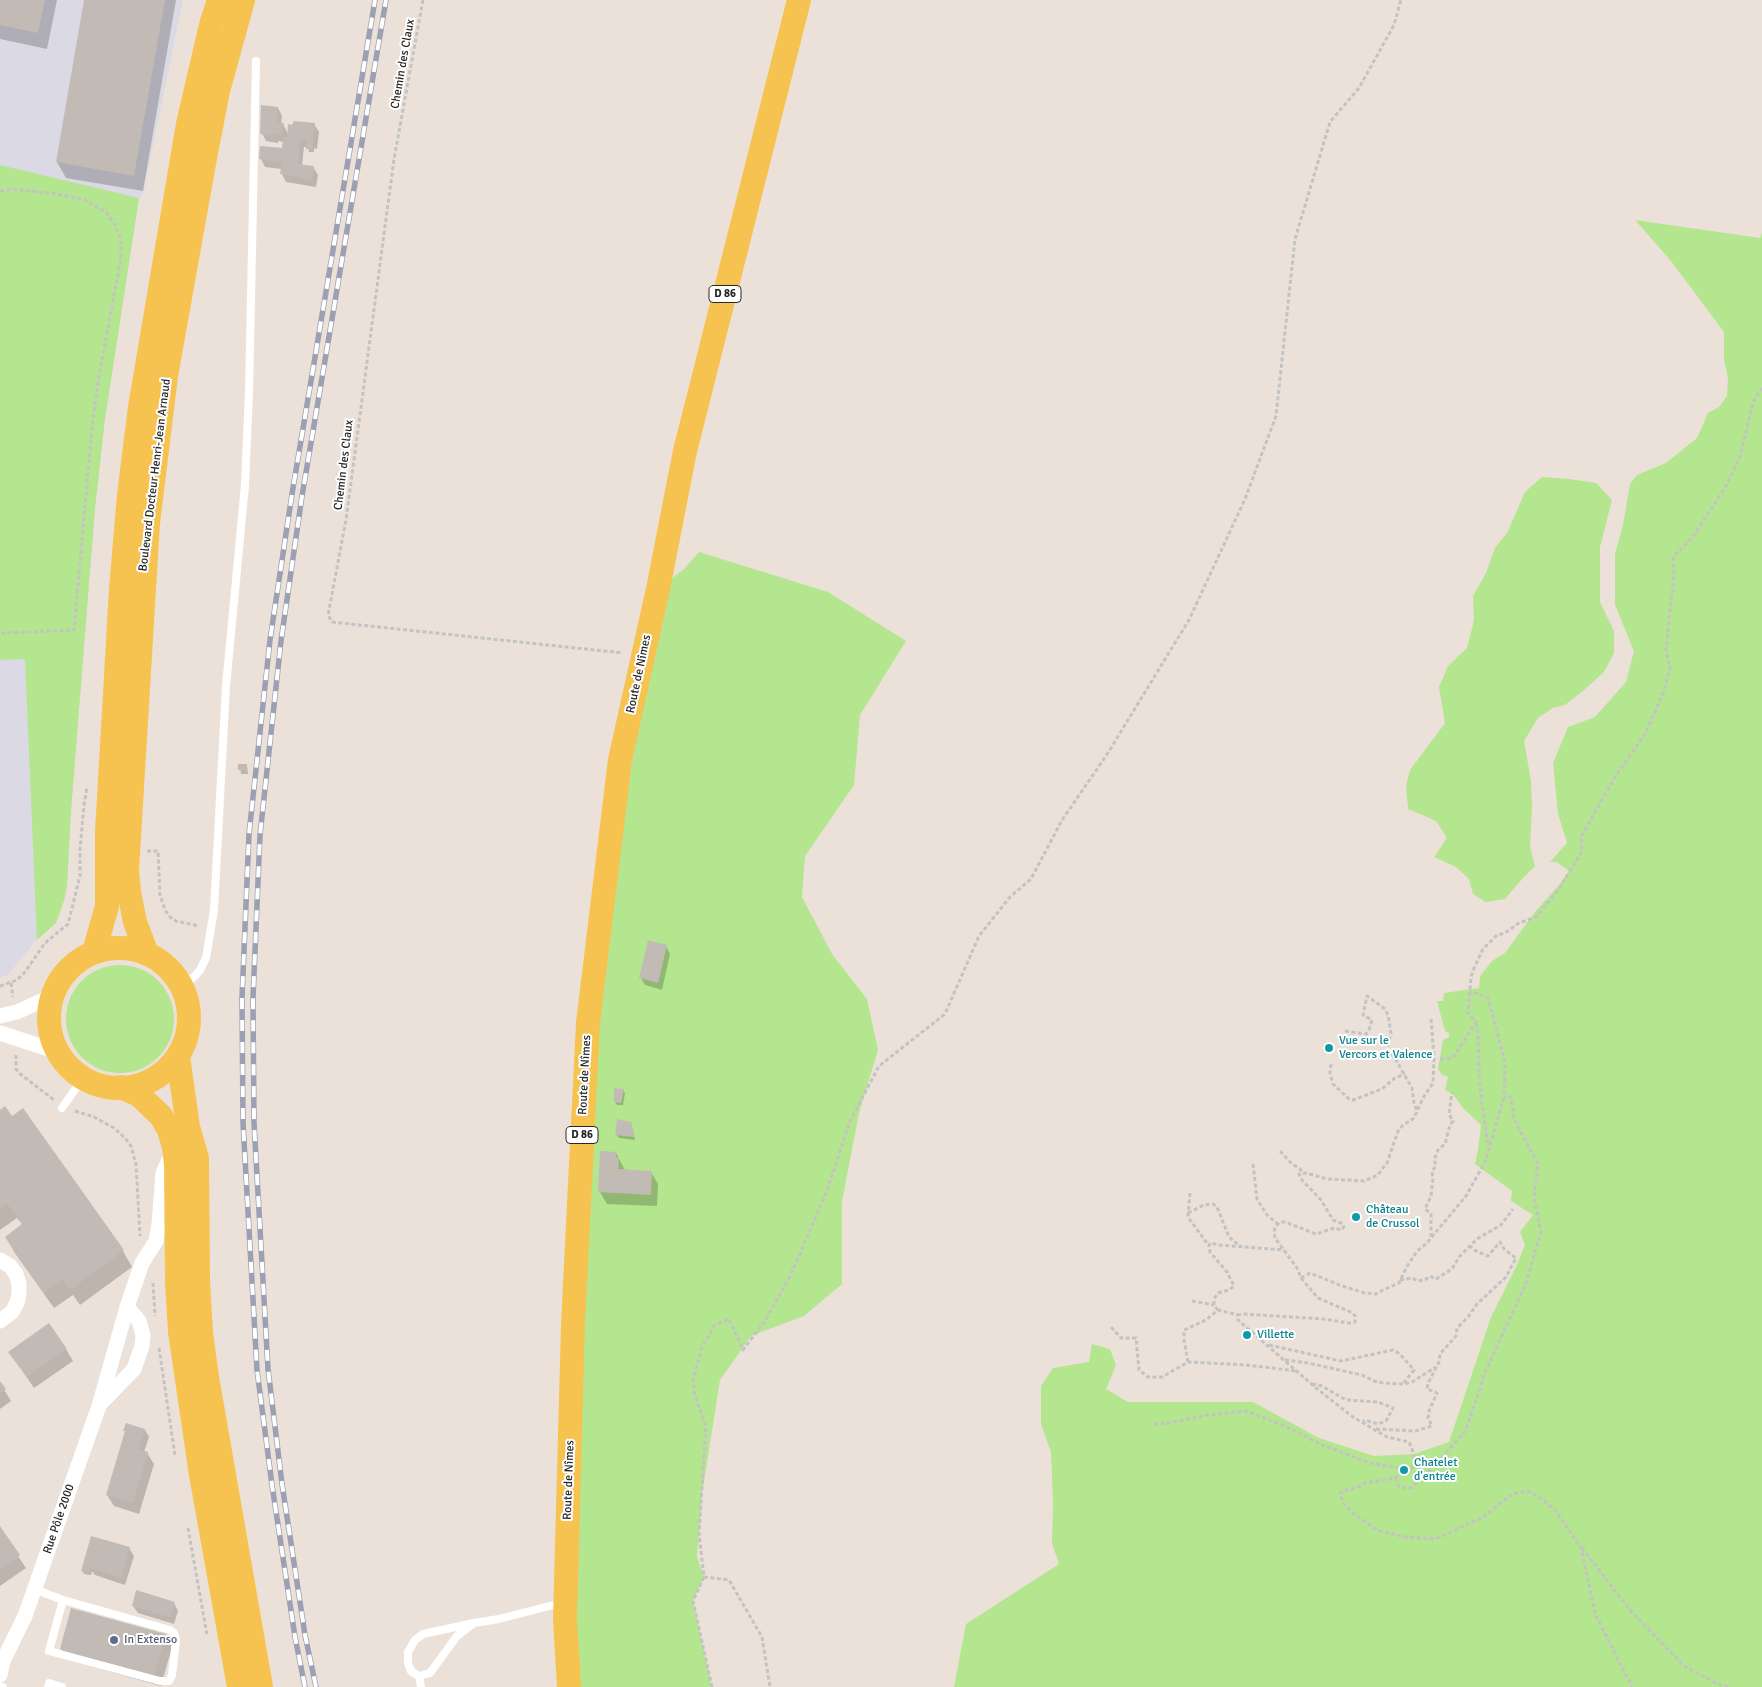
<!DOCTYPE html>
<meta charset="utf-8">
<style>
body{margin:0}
canvas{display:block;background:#ebe1d8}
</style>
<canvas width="1762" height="1687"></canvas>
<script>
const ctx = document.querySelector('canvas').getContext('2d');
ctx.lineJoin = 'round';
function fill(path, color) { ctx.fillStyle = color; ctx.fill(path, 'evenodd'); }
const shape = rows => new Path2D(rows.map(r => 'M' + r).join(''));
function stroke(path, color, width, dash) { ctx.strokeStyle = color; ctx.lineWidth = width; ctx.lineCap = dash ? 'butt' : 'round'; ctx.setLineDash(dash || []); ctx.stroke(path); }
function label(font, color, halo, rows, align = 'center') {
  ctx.font = font + ' Signika,sans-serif'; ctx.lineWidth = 4; ctx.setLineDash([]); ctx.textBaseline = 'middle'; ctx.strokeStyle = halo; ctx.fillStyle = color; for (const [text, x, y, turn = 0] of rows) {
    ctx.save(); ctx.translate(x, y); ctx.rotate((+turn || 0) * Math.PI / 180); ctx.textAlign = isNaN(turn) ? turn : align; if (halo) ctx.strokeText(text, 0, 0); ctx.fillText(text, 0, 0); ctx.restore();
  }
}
const industrial = shape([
 [0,0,183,0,143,194,139,198,105,419,95,508,71,811,67,886,64,901,56,923,37,939,8,975,0,977]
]);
const green = shape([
 [0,165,139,198,105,419,95,508,71,811,67,886,64,901,56,923,37,940,25,659,0,660],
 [1635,220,1760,238,1762,232,1762,1687,954,1687,966,1624,1059,1564,1052,1543,1053,1505,1051,1452,1041,1424,1041,1386,1053,1368,1089,1362,1092,1344,1110,1349,1116,1365,1106,1389,1128,1402,1253,1402,1319,1438,1374,1456,1414,1454,1449,1442,1491,1317,1516,1267,1525,1245,1520,1232,1533,1215,1511,1201,1512,1191,1475,1164,1478,1150,1481,1125,1463,1108,1452,1093,1445,1090,1448,1077,1442,1075,1438,1069,1443,1040,1449,1037,1449,1033,1445,1031,1437,1001,1443,1001,1444,993,1479,988,1480,976,1492,961,1505,953,1534,913,1559,885,1569,871,1557,862,1550,862,1567,843,1558,814,1553,763,1568,727,1595,717,1626,682,1634,651,1615,605,1615,554,1623,525,1630,484,1637,475,1666,463,1697,438,1708,413,1719,407,1727,396,1728,378,1724,360,1724,332,1671,261],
 [1542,477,1569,479,1596,483,1612,500,1600,547,1600,602,1614,631,1614,653,1604,672,1584,690,1565,705,1553,708,1538,718,1524,741,1531,781,1532,807,1530,846,1535,866,1523,878,1505,899,1486,902,1473,894,1469,879,1456,867,1434,857,1447,838,1436,821,1408,809,1406,785,1410,770,1445,723,1439,687,1448,666,1467,648,1474,620,1473,596,1486,573,1495,548,1507,533,1525,492],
 [699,552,828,592,906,641,860,715,854,785,805,856,802,897,832,954,867,999,878,1050,859,1113,842,1201,842,1284,804,1316,751,1336,720,1380,702,1494,697,1557,704,1577,693,1601,712,1687,569,1687,588,1023,658,589,684,569],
 '66 1019a54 54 0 1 1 108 0a54 54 0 1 1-108 0Z'
]);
const shadow = shape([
 [0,0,57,0,47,49,0,39],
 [85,0,176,0,143,191,66,178,57,162],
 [278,108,282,116,281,124,283,124,288,134,314,124,319,132,317,149,314,148,314,152,309,152,308,147,304,147,302,166,313,167,318,175,316,187,286,182,282,174,282,169,265,167,261,159,283,150,284,142,278,141,278,143,266,141,262,133],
 [240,765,247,765,248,774,241,774],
 [666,946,670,954,662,990,645,985,641,978],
 [623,1090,625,1093,623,1105,617,1105,615,1102],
 [23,1110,123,1251,132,1267,80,1305,73,1295,54,1308,15,1253,6,1238,23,1225,17,1218,0,1230,0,1111,12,1118],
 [631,1123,635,1140,619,1138,617,1135],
 [616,1153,625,1170,651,1172,658,1184,657,1206,607,1204,600,1192],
 [66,1349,73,1361,34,1388,10,1353],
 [0,1383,11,1401,0,1409],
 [145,1430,149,1437,144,1452,147,1453,154,1464,139,1514,114,1506,107,1495,126,1433,125,1431],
 [0,1529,26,1568,0,1586],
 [129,1548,134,1556,125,1585,95,1575,92,1571,91,1575,84,1574,82,1570],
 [174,1603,178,1611,174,1624,138,1613,133,1606],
 [165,1635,172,1647,161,1686,68,1660,61,1649]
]);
const building = shape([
 [0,0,45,0,38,33,0,25],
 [84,0,165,0,134,176,56,162],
 [261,105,278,107,277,122,284,123,282,135,274,134,274,136,260,134],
 [294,121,315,123,312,150,306,149,307,140,300,140,298,164,314,166,312,180,280,174,282,162,259,159,260,146,282,148,283,137,287,138,288,124,292,125],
 [238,764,247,764,247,771,238,770],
 [648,940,667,945,658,983,639,978],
 [614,1088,624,1089,621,1103,614,1102],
 [5,1106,12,1116,23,1108,124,1250,70,1290,63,1280,44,1293,5,1237,22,1224,7,1203,0,1208,0,1110],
 [617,1119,631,1122,634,1137,615,1135],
 [600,1151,616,1152,616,1157,619,1157,618,1169,652,1171,651,1195,598,1192],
 [49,1323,67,1349,27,1377,8,1352],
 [0,1381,6,1389,0,1393],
 [126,1423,145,1429,139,1449,148,1452,133,1503,106,1495,125,1431,123,1431],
 [0,1526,20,1555,0,1570],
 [91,1536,130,1547,121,1578,90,1568,89,1573,81,1571],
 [136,1590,175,1602,170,1617,132,1606],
 [71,1608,166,1634,154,1675,60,1649]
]);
const path = shape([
 [423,0,394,159,346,520,328,615,332,622,623,653],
 [0,191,12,189,57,194,83,199,106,212,114,223,120,237,121,247,120,264,99,375,92,428,74,630,0,633],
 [147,851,158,851,160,895,165,910,170,917,176,921,199,926],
 [11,983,13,997],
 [0,986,17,980,25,972,45,943,68,924,80,876,80,849,84,805,87,787],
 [1431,1019,1434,1058,1433,1083,1423,1098,1414,1118,1402,1126,1398,1131,1387,1163,1382,1169,1378,1175,1364,1181,1327,1179,1306,1173,1299,1174,1302,1180,1321,1200,1333,1220,1341,1223,1344,1226,1342,1230,1334,1228,1316,1234,1285,1222,1280,1222,1275,1227,1274,1232,1275,1238,1297,1268,1301,1278,1318,1298,1353,1313,1355,1316,1355,1322,1349,1323,1323,1319,1243,1314,1238,1315,1238,1320,1316,1388,1353,1417,1387,1437,1409,1442,1414,1454,1415,1467,1404,1470,1395,1478,1365,1483,1357,1488,1346,1490,1340,1493,1343,1503,1353,1513,1377,1530,1405,1537,1436,1539,1483,1517,1512,1494,1528,1491,1542,1499,1556,1511,1581,1548,1596,1616,1632,1687],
 [1476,1023,1478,1037,1480,1088,1488,1146],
 [1345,1031,1366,1034,1369,1030,1372,1020,1363,1015,1367,996,1385,1009,1388,1015,1391,1033,1387,1050,1396,1060,1412,1088,1414,1103,1417,1111],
 [16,1055,16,1069,19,1073,54,1100],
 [1440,1059,1451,1058,1455,1055,1476,1022,1468,1013,1471,977,1474,968,1483,949,1497,935,1505,933,1519,923,1536,917,1559,889,1581,853,1582,835,1591,819,1615,777,1645,734,1663,694,1670,669,1666,650,1674,575,1673,557,1692,538,1726,486,1740,457,1753,402,1762,388],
 [1331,1064,1330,1073,1333,1084,1349,1099,1353,1100,1382,1089,1395,1078,1405,1074],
 [75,1111,94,1117,114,1128,125,1138,131,1146,136,1164,140,1236],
 [1280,1151,1290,1162,1305,1173],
 [1253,1164,1257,1199,1267,1215,1278,1224],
 [1190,1193,1188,1217,1209,1246],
 [1188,1213,1204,1205,1213,1204,1217,1207,1229,1237,1241,1247],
 [1431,1237,1431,1214,1425,1209,1431,1196,1433,1178,1432,1172,1436,1165,1434,1160,1438,1150,1445,1144,1450,1125,1453,1121,1449,1114,1452,1092],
 [1301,1278,1310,1273,1342,1286,1365,1293,1376,1294,1383,1290,1399,1283,1406,1268,1417,1251,1426,1244,1466,1196,1485,1162,1504,1097,1505,1062,1488,998,1470,991],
 [1400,1280,1412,1278,1418,1281,1425,1280,1430,1276,1436,1279,1452,1269,1459,1257,1477,1239,1501,1225,1513,1209],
 [153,1283,155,1316],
 [1192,1301,1214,1305],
 [1218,1310,1214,1305,1214,1299,1218,1293,1229,1290,1234,1286,1227,1272,1210,1252,1209,1246,1210,1243,1220,1245,1284,1250],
 [1111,1327,1121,1338,1136,1338,1139,1370,1148,1377,1162,1377,1188,1362,1246,1365,1296,1371],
 [1269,1345,1341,1361,1393,1350,1400,1354,1414,1370,1403,1384],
 [159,1348,175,1455],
 [1285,1360,1308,1363,1362,1375,1374,1381,1383,1383,1404,1384,1412,1382,1436,1367],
 [1188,1362,1184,1340,1184,1330,1206,1320,1218,1310,1238,1315],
 [1312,1384,1322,1386,1346,1400,1378,1402,1393,1408,1386,1421,1378,1424,1365,1420,1363,1421],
 [1154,1424,1169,1423,1208,1415,1246,1411,1283,1425,1320,1444,1370,1463,1404,1469],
 [1376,1429,1415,1431,1432,1426,1428,1418,1429,1411,1437,1393,1427,1389,1428,1383,1439,1362,1440,1354,1456,1336,1457,1328,1468,1317,1477,1304,1506,1277,1516,1258,1504,1249,1500,1242,1488,1256,1476,1251,1470,1246],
 [1395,1478,1399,1487,1412,1488,1437,1463,1466,1430,1486,1370,1526,1283,1541,1232,1534,1196,1538,1164,1514,1119,1511,1097,1504,1097],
 [188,1528,207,1635],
 [1582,1548,1629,1609,1684,1666,1718,1684,1730,1687],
 [704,1577,729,1580,762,1637,770,1687],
 [712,1687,693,1601,704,1577,699,1534,706,1426,695,1396,693,1380,702,1347,715,1325,729,1319,743,1350,765,1321,791,1274,827,1191,850,1121,879,1066,945,1014,979,936,1010,897,1031,879,1062,820,1106,756,1189,620,1245,499,1276,416,1295,239,1330,122,1359,88,1394,25,1401,0]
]);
const service = shape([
 [181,986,194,977,200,970,206,958,214,910,226,686,245,485,249,392,256,61],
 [62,1108,83,1078],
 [34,1589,63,1600,170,1630,174,1633,176,1640,172,1675,169,1681,160,1681,49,1651,63,1600],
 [474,1623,457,1636,430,1673,419,1676,411,1671,408,1663,408,1652,415,1640,423,1634,474,1623,499,1619,561,1603],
 [419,1676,421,1687],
 [0,1686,3,1687],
 [48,1687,49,1683,62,1687]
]);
const minor = shape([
 [0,1016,17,1012,52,996],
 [0,1033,58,1052],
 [0,1260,10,1266,16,1274,19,1284,19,1294,17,1303,12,1312,0,1321],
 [101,1403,134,1369,142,1346,143,1335,139,1321,127,1307],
 [0,1675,3,1661,25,1616,99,1406,127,1307,142,1263,156,1241,159,1224,163,1173,172,1153]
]);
const primary = shape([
 '49 1018a70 70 0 1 1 140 0a70 70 0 1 1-140 0Z',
 [94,952,107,906,107,832,121,589,129,495,140,407,188,124,211,25,219,0],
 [147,954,135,922,129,892,127,870,148,523,166,376,205,158,218,91,243,0],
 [178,1056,188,1127,197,1158,198,1280,201,1333,207,1377,261,1687],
 [121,1087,139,1095,161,1116,169,1130,174,1147,176,1164,177,1282,180,1332,201,1475,239,1687],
 [569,1687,565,1619,573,1324,588,1023,620,760,658,589,685,451,799,0]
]);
const rail = shape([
 [305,1687,295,1637,272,1485,257,1370,243,1123,242,998,249,834,270,640,292,494,375,0],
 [316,1687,305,1635,282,1484,268,1369,254,1123,253,998,260,835,281,641,302,496,386,0]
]);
const markers = [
 [1329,1048,5,"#0f9aa8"],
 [1356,1217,5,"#0f9aa8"],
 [1247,1335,5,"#0f9aa8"],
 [1404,1470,5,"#0f9aa8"],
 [114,1640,5,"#5c6f8a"]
];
const shields = [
 [725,294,32],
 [582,1135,32]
];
const shieldNames = [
 ["D 86",725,294],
 ["D 86",582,1135]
];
const streetNames = [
 ["Chemin des Claux",403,64,-80],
 ["Chemin des Claux",344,465,-83],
 ["Boulevard Docteur Henri-Jean Arnaud",155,475,-83],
 ["Route de Nîmes",639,674,-78],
 ["Route de Nîmes",585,1075,-87],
 ["Route de Nîmes",569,1480,-88],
 ["Rue Pôle 2000",59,1519,-71]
];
const cultureNames = [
 ["Vue sur le",1339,1041],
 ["Vercors et Valence",1339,1055],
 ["Château",1366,1210],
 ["de Crussol",1366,1224],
 ["Villette",1257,1335],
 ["Chatelet",1414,1463],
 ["d'entrée",1414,1477]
];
const serviceNames = [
 ["In Extenso",124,1640]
];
fill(industrial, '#dbd9e3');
fill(green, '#b4e690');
fill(shadow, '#0003');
fill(building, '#c2bbb5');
stroke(path, '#c3c3c3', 3, [4, 2.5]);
stroke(service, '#fff', 8);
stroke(minor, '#fff', 15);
stroke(primary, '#f7c350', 24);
stroke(rail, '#9ba0b3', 5.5);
stroke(rail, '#fff', 4, [11]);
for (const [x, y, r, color] of markers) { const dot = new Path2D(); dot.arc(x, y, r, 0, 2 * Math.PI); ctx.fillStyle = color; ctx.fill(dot); stroke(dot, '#fff', 2); }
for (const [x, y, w] of shields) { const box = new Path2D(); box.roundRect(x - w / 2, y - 8.5, w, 17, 4); ctx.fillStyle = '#fff'; ctx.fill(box); stroke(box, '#272727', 1); }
label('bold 11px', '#272727', null, shieldNames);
label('12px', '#272727', '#fff', streetNames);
label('12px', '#0d838f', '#fff', cultureNames, 'left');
label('12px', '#4e5e75', '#fff', serviceNames, 'left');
</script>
